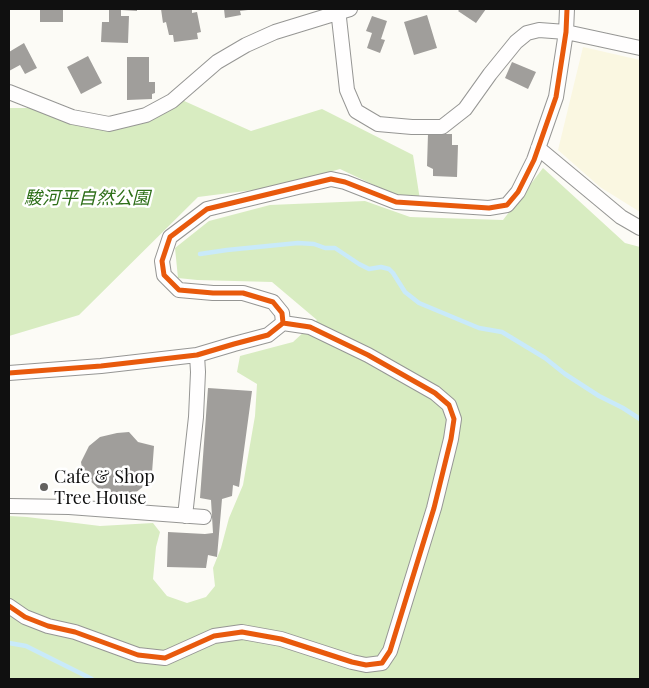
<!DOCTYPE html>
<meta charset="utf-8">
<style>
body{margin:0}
#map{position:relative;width:649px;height:688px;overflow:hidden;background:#fcfbf6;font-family:"Playfair Display",serif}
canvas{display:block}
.frame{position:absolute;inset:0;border:10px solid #101010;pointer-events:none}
</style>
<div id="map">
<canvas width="649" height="688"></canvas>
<div class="frame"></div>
</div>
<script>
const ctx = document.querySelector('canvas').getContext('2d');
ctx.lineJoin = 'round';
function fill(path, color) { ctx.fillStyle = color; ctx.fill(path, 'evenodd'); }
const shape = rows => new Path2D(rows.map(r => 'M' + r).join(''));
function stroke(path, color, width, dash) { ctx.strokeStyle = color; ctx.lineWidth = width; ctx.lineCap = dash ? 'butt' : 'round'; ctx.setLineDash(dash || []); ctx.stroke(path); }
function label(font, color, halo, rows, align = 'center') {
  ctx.font = font + ' "Playfair Display","Noto Sans JP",serif'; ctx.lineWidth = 5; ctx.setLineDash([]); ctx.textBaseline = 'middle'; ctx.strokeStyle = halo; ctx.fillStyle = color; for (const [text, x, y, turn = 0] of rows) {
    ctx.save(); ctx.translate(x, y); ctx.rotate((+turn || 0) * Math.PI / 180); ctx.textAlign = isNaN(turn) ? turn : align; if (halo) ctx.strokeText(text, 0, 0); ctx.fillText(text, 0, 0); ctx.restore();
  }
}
const farmland = shape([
 [583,47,640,60,640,212,600,187,558,150]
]);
const forest = shape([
 [182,100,251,131,322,109,413,155,420,200,397,196,340,169,277,187,198,197,79,315,9,336,9,108,32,108,75,121,148,119],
 [543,168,625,243,640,247,640,679,9,679,9,516,27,517,100,526,153,523,160,532,156,547,153,579,167,596,187,603,206,597,215,586,213,568,221,548,229,518,243,485,255,416,257,384,237,372,240,356,293,342,317,320,272,282,197,280,178,278,175,248,209,221,270,205,365,201,410,217,503,220]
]);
const stream = shape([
 [200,254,227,250,298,243,314,244,325,248,335,248,359,264,369,269,381,267,389,269,393,273,405,292,419,303,479,328,502,332,545,358,565,374,599,396,623,408,640,419],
 [9,643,26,646,92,679]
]);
const building = shape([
 [40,9,63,9,63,22,40,22],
 [109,9,137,9,137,11,121,10,121,16,129,16,128,43,101,42,102,22,109,22],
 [161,9,192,9,192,13,197,12,201,32,197,33,198,39,174,42,173,35,169,35,166,22,163,23],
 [224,9,248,9,248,10,240,11,241,15,225,18],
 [460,9,486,9,476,23,458,11],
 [427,15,437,48,414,55,404,22],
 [372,16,387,21,381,39,385,40,380,53,367,48,372,33,366,31],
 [24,43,37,68,25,74,20,65,9,71,9,52],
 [88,56,102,83,81,94,67,67],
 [127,57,149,57,149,82,155,82,155,93,152,94,152,99,127,100],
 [512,62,536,72,528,89,505,78],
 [428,134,452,134,452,145,458,145,457,177,433,176,433,169,427,166],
 [208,388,252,391,239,487,233,485,232,496,222,499,217,557,208,555,206,568,167,567,168,532,205,534,213,533,211,500,200,498],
 [129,432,138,442,154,446,151,486,144,486,130,497,116,498,104,494,83,474,81,462,89,446,100,437,117,433]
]);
const minor = shape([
 [338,9,347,90,356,111,378,124,412,127,442,127,465,109,490,74,516,42,527,33,539,30,566,32,640,48],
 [9,92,72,117,109,124,146,115,172,101,217,62,246,45,275,32,350,9],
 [538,148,621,217,640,228],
 [9,373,101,366,197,355,234,344,268,335,283,323,282,313,273,302,243,293,213,293,179,290,164,275,162,261,170,237,207,209,331,179,345,182,396,202,489,208,507,205,518,192,534,160,556,97,566,32,567,9],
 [9,506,69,507,204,517],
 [185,516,196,417,198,372,197,355],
 [9,606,25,617,48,626,75,632,138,655,165,658,214,636,242,632,281,639,352,662,366,665,382,663,390,651,434,508,451,439,454,419,449,405,435,393,368,355,310,327,283,323]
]);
const cycleway = shape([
 [9,373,101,366,197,355,234,344,268,335,283,323,282,313,273,302,243,293,213,293,179,290,164,275,162,261,170,237,207,209,331,179,345,182,396,202,489,208,507,205,518,192,534,160,556,97,566,32,567,9],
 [9,606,25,617,48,626,75,632,138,655,165,658,214,636,242,632,281,639,352,662,366,665,382,663,390,651,434,508,451,439,454,419,449,405,435,393,368,355,310,327,283,323]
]);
const markers = [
 [44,487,5,"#636260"]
];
const parkNames = [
 ["駿河平自然公園",87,198]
];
const poiNames = [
 ["Cafe & Shop",54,477],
 ["Tree House",54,498]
];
fill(farmland, '#faf7e1');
fill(forest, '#d8ecc1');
stroke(stream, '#c9eafa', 4.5);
fill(building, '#a09e9b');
stroke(minor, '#969694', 16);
stroke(minor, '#fffefe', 14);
stroke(cycleway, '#e8590c', 5);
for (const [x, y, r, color] of markers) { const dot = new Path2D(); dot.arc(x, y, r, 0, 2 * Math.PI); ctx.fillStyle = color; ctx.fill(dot); stroke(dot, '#fff', 2); }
label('italic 18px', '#2e6f19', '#fff', parkNames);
label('18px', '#101010', '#fff', poiNames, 'left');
</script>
